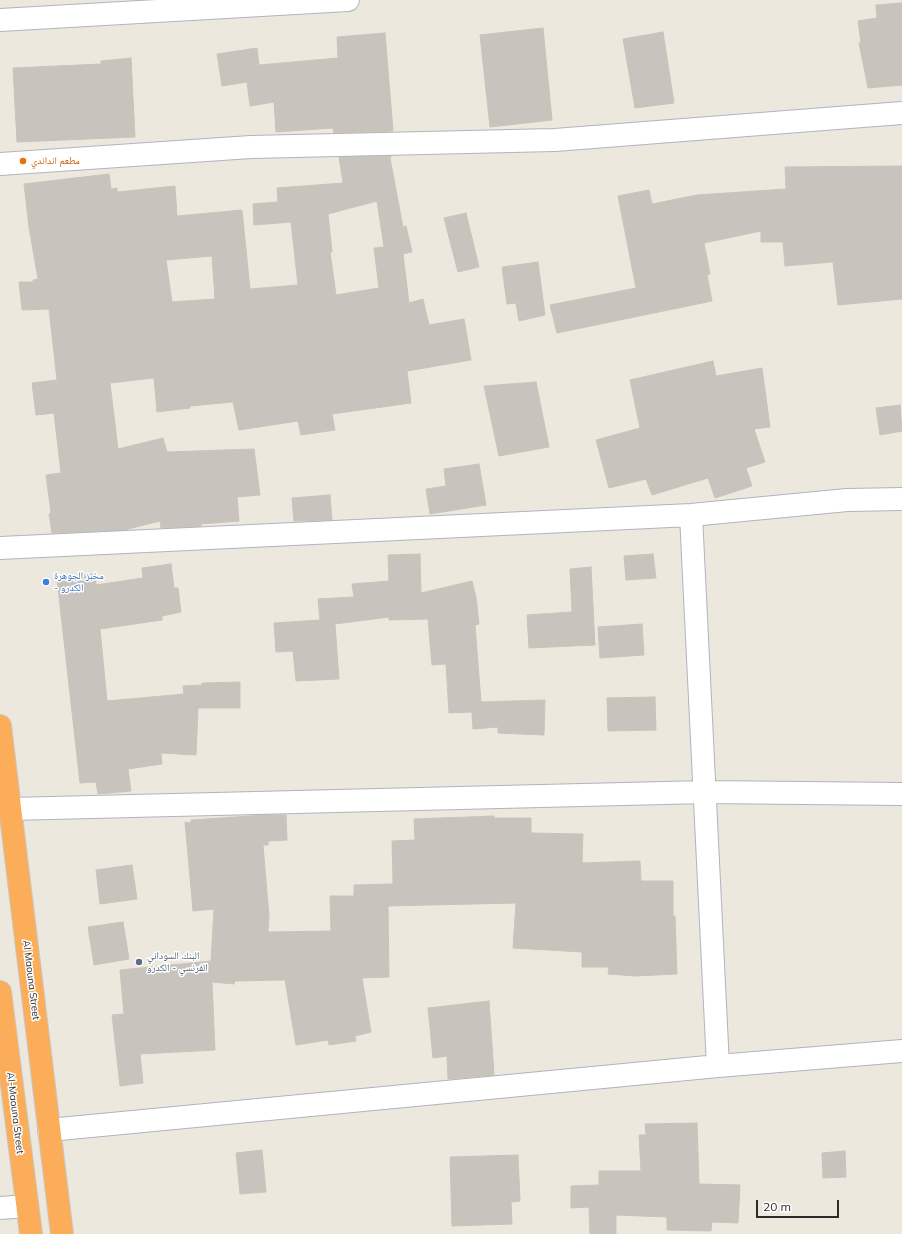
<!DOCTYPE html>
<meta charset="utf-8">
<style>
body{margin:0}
#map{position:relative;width:902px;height:1234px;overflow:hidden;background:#ede8de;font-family:Mulish,sans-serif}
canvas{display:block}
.scale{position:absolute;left:756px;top:1200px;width:83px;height:18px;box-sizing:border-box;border:2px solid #2b2b2b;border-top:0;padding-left:5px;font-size:12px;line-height:14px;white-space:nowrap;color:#2b2b2b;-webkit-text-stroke:3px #fff;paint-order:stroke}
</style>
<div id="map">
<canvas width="902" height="1234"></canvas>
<div class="scale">20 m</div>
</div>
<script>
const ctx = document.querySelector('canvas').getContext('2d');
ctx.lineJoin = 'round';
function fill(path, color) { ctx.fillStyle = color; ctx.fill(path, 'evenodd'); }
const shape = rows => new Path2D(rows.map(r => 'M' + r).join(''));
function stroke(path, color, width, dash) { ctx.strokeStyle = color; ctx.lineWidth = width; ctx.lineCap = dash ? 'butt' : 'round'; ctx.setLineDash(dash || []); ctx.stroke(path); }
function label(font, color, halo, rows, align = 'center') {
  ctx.font = font + ' Mulish,"Noto Naskh Arabic",sans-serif'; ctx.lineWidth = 3; ctx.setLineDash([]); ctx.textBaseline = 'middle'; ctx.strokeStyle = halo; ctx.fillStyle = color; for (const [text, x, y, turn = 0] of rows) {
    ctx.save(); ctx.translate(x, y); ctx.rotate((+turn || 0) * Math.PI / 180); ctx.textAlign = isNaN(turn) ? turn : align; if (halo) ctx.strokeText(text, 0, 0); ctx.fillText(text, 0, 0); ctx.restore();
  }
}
const building = shape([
 [902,3,902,85,868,88,859,43,861,43,858,21,877,18,876,5,902,3],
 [543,28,552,120,490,127,480,35,543,28],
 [663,32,674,103,635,108,623,39,663,32],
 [385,33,393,131,334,133,333,128,276,132,274,102,250,106,247,82,222,86,217,54,257,48,259,65,338,58,337,37,385,33],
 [131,58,135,137,17,142,13,68,101,64,101,61,131,58],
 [391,156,390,158,403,227,406,226,412,252,403,254,409,303,423,299,429,325,464,319,471,360,407,371,411,403,332,414,335,430,301,435,298,421,239,430,233,402,190,406,190,408,157,412,154,378,110,383,118,449,163,438,167,452,254,449,260,495,237,497,239,521,201,524,201,526,161,528,160,521,124,530,52,533,49,514,51,513,46,475,61,473,54,413,36,415,32,383,57,380,49,309,22,310,19,282,33,282,33,280,38,279,29,227,24,184,109,174,111,189,117,188,117,192,175,186,177,216,242,210,250,289,298,285,291,222,254,225,253,204,278,202,277,188,343,183,339,157,391,156],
 [377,201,384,247,374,248,379,288,336,295,330,252,332,252,328,214,377,201],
 [212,256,215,299,172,302,166,260,212,256],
 [902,166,902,299,838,305,833,262,785,266,783,242,761,242,761,231,704,243,710,274,707,275,712,301,557,333,550,305,636,288,618,196,649,190,652,204,697,195,786,189,785,167,902,166],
 [466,213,479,267,458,272,444,218,466,213],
 [538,262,545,315,519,321,516,303,507,304,502,267,538,262],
 [713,361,716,376,762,368,770,427,754,429,765,462,746,468,752,486,715,498,708,478,652,495,646,479,609,488,596,440,640,428,630,380,713,361],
 [536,382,549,447,499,456,484,386,536,382],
 [900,405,902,431,880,435,876,408,900,405],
 [479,464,486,505,430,514,426,489,446,486,444,469,479,464],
 [330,495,332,520,294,521,292,498,330,495],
 [420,554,421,593,472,581,476,597,479,624,475,625,481,702,545,700,544,735,498,733,498,727,473,729,472,712,449,713,446,664,432,665,428,619,389,620,389,617,335,624,339,679,296,681,293,651,276,652,274,623,320,620,318,599,354,597,352,584,389,581,388,555,420,554],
 [653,554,656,578,626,580,624,556,653,554],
 [171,564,174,588,178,588,181,612,162,616,162,620,100,629,107,701,184,694,183,686,202,685,202,683,240,682,240,708,198,708,196,755,161,753,162,764,128,769,131,791,98,794,96,782,80,783,57,579,95,574,96,585,143,578,142,568,171,564],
 [591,567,595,645,529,648,527,615,572,612,570,569,591,567],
 [642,624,644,655,600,658,598,627,642,624],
 [655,697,656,730,608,731,607,698,655,697],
 [264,815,286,815,287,840,268,841,268,845,263,845,269,916,268,932,331,931,330,896,354,896,354,885,393,884,392,841,415,840,414,819,494,816,494,818,531,818,531,833,583,834,582,863,640,861,641,881,673,881,673,916,675,916,677,974,635,976,608,974,609,967,582,967,582,952,513,948,516,903,388,906,389,977,362,978,371,1032,355,1036,356,1041,329,1045,328,1040,296,1045,285,980,235,981,234,984,212,982,215,1050,140,1054,143,1083,120,1086,112,1015,124,1014,120,970,211,961,214,909,193,911,185,822,191,823,191,820,264,815],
 [132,865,137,899,100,904,96,870,132,865],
 [123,922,129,959,94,965,88,927,123,922],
 [489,1001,494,1075,448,1079,447,1056,433,1058,428,1008,489,1001],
 [697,1123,699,1184,740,1185,738,1223,712,1222,711,1231,667,1230,667,1217,616,1215,616,1234,590,1234,589,1207,571,1208,571,1186,599,1185,599,1171,641,1171,639,1135,646,1135,645,1124,697,1123],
 [262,1150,266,1192,240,1194,236,1153,262,1150],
 [845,1151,846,1177,823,1178,822,1153,845,1151],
 [518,1155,520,1201,511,1202,512,1224,452,1226,450,1157,518,1155]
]);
const minor = shape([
 [0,20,348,0],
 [0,164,251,147,555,140,902,113],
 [691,515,718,1066],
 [0,548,691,515,847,500,902,499],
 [10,809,705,792,902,794],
 [49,1130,718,1066,902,1051],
 [0,1208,27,1206]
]);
const highway = shape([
 [0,726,62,1234],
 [0,992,31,1234]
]);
const markers = [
 [23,161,4,"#e8710a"],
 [46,582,4,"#3f7fe0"],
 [139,962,4,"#5c6f8a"]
];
const foodNames = [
 ["مطعم انداندي",31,161]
];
const shopNames = [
 ["مخبز الجوهرة",54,576],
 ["- الكدرو",54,588]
];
const serviceNames = [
 ["البنك السوداني",147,956],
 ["الفرنسي - الكدرو",147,968]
];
const streetNames = [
 ["Al Maouna Street",31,980,83],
 ["Al-Maouna Street",15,1113,83]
];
fill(building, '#c8c4bd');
stroke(building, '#c8c4b7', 1);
stroke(minor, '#b1b3bf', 24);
stroke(highway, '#c8c8c8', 24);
stroke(minor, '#fff', 22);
stroke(highway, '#fbad5a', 22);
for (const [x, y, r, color] of markers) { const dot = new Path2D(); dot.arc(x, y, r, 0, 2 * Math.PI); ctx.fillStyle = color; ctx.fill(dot); stroke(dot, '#fff', 1.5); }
label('10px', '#c56008', '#fff', foodNames, 'left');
label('10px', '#366cbe', '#fff', shopNames, 'left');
label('10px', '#4e5e75', '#fff', serviceNames, 'left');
label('10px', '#2b2b2b', '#fff', streetNames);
</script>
